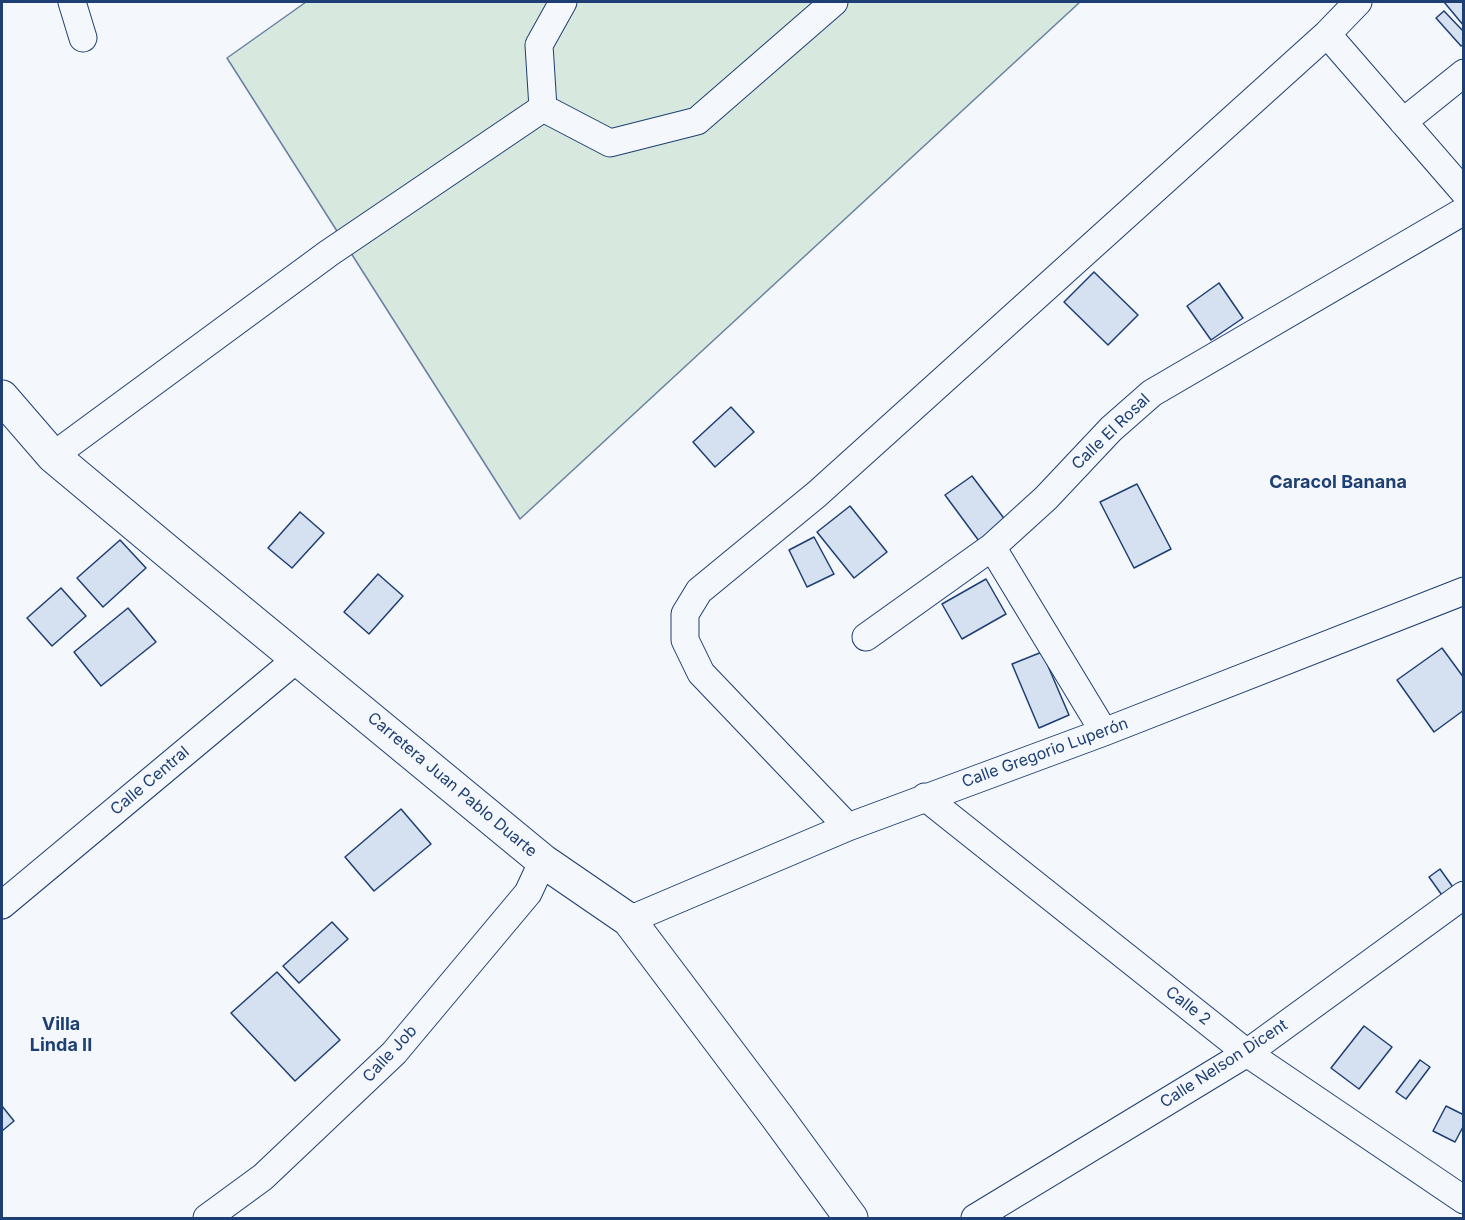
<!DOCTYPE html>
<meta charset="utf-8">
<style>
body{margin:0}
#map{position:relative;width:1465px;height:1220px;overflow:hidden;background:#f4f7fb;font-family:Inter,sans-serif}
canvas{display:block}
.frame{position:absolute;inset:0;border:3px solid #1d3f73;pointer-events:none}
</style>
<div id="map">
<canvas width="1465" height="1220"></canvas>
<div class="frame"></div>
</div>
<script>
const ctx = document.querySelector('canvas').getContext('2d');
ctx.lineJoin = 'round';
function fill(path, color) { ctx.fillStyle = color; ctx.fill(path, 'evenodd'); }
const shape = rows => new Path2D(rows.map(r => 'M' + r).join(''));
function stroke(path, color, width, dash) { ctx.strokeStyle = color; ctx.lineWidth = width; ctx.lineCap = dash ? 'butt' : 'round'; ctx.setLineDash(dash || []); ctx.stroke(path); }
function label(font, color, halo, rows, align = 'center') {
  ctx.font = font + ' Inter,sans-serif'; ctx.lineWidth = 4.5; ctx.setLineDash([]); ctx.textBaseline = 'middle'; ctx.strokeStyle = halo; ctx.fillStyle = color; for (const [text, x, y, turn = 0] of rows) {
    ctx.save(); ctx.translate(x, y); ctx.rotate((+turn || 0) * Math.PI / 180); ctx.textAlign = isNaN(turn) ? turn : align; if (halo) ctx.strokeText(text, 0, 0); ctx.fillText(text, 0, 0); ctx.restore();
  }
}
const green = shape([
 [306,2,1080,2,520,519,227,58,306,2]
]);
const building = shape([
 [1444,2,1464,2,1464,26,1444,2],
 [1444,11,1464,32,1464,44,1461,46,1436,18,1444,11],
 [1094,272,1138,315,1108,345,1064,302,1094,272],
 [1219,283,1243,318,1211,340,1187,306,1219,283],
 [731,407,754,432,715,467,693,442,731,407],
 [972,476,1006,521,979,541,945,495,972,476],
 [1137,484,1171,549,1134,568,1100,502,1137,484],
 [850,506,887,552,854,578,817,532,850,506],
 [300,512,324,533,292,568,268,548,300,512],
 [814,537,834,574,807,587,789,550,814,537],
 [120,540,146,568,103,607,77,578,120,540],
 [378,574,403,596,369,634,344,612,378,574],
 [986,579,1006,614,962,639,942,604,986,579],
 [61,588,86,616,52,646,27,618,61,588],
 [128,608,156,642,101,686,74,652,128,608],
 [1442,648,1464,678,1464,710,1434,732,1397,680,1442,648],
 [1042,652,1069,715,1039,728,1012,664,1042,652],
 [401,809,431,844,374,891,345,857,401,809],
 [1440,869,1455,890,1444,898,1429,877,1440,869],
 [332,922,348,939,299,983,283,966,332,922],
 [277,972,340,1040,295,1081,231,1013,277,972],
 [1364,1026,1392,1047,1359,1089,1331,1068,1364,1026],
 [1420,1060,1430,1067,1406,1099,1396,1092,1420,1060],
 [2,1106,14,1121,2,1131,2,1106],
 [1446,1106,1464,1115,1464,1125,1455,1142,1433,1131,1446,1106]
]);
const street = shape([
 [72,2,83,38],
 [1327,34,1464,192],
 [543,108,539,45,563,2],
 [1403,122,1464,73],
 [53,456,329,253,543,108,610,143,697,121,834,2],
 [866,637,992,547],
 [1104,732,992,547,1046,498,1111,429,1152,393,1464,211],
 [925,797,1247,1053,1464,1200],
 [848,827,701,673,685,640,685,614,699,591,817,494,1327,34,1358,2],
 [2,905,298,658],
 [629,920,848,827,1104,732,1464,591],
 [207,1218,263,1177,394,1053,528,893,543,861],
 [975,1218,1247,1053,1464,895]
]);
const secondary = shape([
 [2,397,53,456,174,557,543,861,629,920,778,1118,851,1218]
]);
const streetNames = [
 ["Calle El Rosal",1111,432,-44],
 ["Calle Gregorio Luperón",1045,753,-20],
 ["Calle Central",150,781,-40],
 ["Carretera Juan Pablo Duarte",452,785,40],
 ["Calle 2",1188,1006,38],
 ["Calle Job",390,1054,-47],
 ["Calle Nelson Dicent",1224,1064,-33]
];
const neighbourhoodNames = [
 ["Caracol Banana",1338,483],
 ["Villa",61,1025],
 ["Linda II",61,1046]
];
fill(green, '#d7e8df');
stroke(green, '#687fa3', 1.5);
fill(building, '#d5e0f0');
stroke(building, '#1d3f73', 1.5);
stroke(street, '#1d3f73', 29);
stroke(secondary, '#1d3f73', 35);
stroke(street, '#f4f7fb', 27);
stroke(secondary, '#f4f7fb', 33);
label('16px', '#1d3f73', '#f4f7fb', streetNames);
label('bold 18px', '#1d3f73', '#f4f7fb', neighbourhoodNames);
</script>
